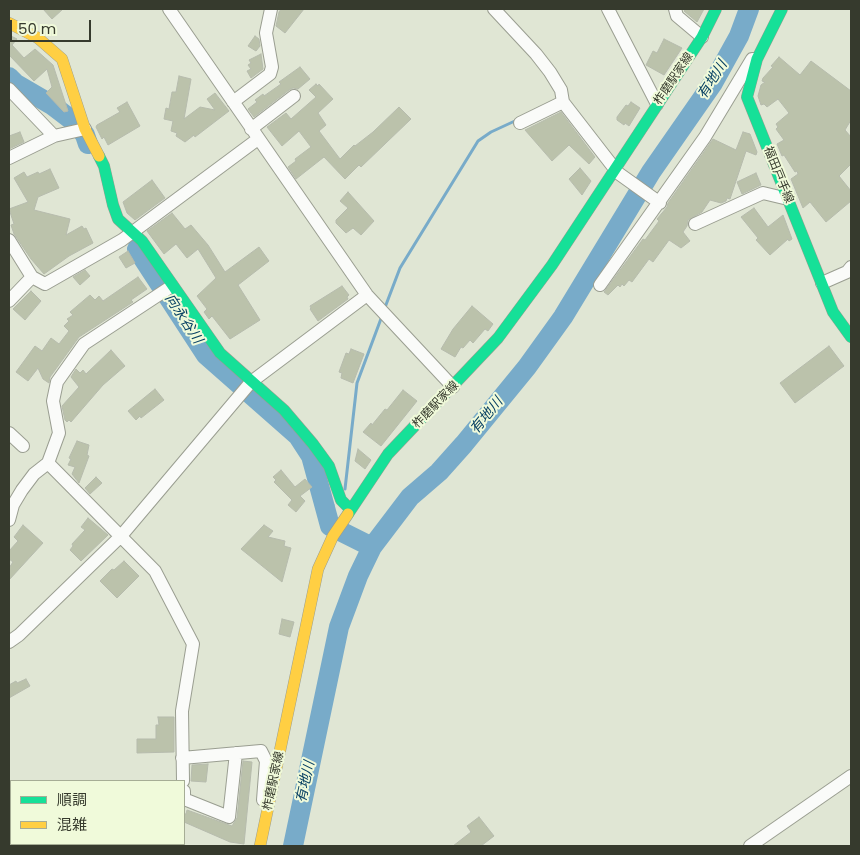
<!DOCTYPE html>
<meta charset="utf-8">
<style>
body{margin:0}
#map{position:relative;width:860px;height:855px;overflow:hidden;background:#e0e6d4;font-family:Poppins,"Noto Sans JP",sans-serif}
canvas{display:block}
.frame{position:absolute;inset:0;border:10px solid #363a2d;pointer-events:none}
.legend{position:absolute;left:10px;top:780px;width:175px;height:65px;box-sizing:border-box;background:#f0fada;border:1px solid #a6ad95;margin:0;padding:6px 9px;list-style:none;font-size:15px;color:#363a2d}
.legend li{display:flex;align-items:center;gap:10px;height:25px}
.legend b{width:25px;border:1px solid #a6ad95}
.scale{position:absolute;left:10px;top:20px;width:81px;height:22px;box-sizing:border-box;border:2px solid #363a2d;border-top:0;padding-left:6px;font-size:15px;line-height:18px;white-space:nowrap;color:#363a2d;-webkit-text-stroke:4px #f0fada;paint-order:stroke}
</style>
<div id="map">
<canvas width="860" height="855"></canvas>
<div class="frame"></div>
<ul class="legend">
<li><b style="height:6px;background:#16e098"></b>順調</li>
<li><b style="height:6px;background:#ffcf43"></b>混雑</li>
</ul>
<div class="scale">50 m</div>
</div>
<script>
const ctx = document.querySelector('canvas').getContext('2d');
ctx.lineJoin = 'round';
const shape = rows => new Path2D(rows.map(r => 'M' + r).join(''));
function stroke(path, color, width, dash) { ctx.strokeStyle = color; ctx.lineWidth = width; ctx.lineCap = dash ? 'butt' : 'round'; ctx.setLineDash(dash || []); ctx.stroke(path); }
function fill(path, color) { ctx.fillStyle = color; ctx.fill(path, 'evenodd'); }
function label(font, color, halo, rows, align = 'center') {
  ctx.font = font + ' Poppins,"Noto Sans JP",sans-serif'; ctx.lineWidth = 4; ctx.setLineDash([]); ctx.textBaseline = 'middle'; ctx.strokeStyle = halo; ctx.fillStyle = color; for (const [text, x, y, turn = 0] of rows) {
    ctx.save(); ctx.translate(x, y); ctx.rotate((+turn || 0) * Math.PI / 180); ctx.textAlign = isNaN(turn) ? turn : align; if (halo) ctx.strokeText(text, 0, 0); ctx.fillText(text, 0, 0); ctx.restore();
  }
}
const stream = shape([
 [384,310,400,268,478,141,491,132,517,120],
 [345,489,357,383,382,316],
 [325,507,333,505]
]);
const river = shape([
 [9,77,16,84,52,105,77,124,85,135,88,144],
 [137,249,206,355,298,436,311,456,330,526,372,547],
 [293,846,339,627,358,576,372,547,410,497,439,472,464,444,527,367,563,317,651,172,713,83,739,36,749,9]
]);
const building = shape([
 [43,9,63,9,52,19,43,9],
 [281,9,304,9,285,33,276,26,279,12,281,9],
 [686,9,704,9,697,22,684,11,686,9],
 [9,35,17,39,12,45,24,58,35,49,53,65,68,111,64,112,46,93,52,87,47,69,34,81,9,55,9,35],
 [255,36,259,39,260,46,256,51,248,46,255,36],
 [664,39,682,48,664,75,646,65,653,51,657,53,664,39],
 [261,54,263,69,251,78,247,71,251,69,248,65,251,63,249,60,261,54],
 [779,57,800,75,811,61,851,91,851,120,845,130,851,137,851,164,839,176,851,191,851,201,826,222,810,202,803,208,791,179,798,174,797,171,795,172,784,155,782,156,777,144,784,140,776,129,778,127,776,124,789,113,778,99,767,107,764,104,761,105,758,96,761,85,765,82,762,81,763,78,773,67,771,66,779,57],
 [300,67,310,79,298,89,293,88,289,90,254,117,248,109,257,102,255,100,263,94,264,96,281,84,279,82,300,67],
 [179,76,191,79,184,119,200,107,215,110,207,99,215,93,229,111,195,137,194,135,185,142,176,136,177,133,171,131,173,121,164,119,166,108,169,109,172,92,176,92,179,76],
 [316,84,318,86,319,84,333,99,318,113,326,125,319,131,340,159,354,145,355,146,373,132,399,107,411,119,361,167,359,165,345,179,324,157,296,179,288,167,296,161,295,159,311,147,299,131,282,146,267,127,286,113,291,119,316,97,309,90,316,84],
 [127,102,140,126,108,145,104,137,102,139,96,127,97,125,120,112,117,108,127,102],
 [631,102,640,108,629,126,625,123,624,125,617,120,617,117,626,105,628,106,631,102],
 [561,112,595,157,589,164,569,145,552,161,525,130,561,112],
 [20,132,24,142,9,149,9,136,20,132],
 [743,132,750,134,757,152,756,155,746,151,730,199,727,198,726,201,721,203,710,200,702,212,688,220,687,226,683,232,690,241,681,248,669,240,653,262,649,259,632,282,629,280,624,286,622,284,620,287,618,285,608,295,604,292,643,239,645,240,659,221,657,219,667,207,668,203,713,139,736,150,743,132],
 [580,168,591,181,582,195,569,179,580,168],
 [50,169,59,188,38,197,34,210,70,219,66,235,82,226,84,229,86,228,93,243,69,256,44,274,31,259,14,234,11,225,14,224,9,209,28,202,14,178,24,172,27,177,38,172,39,174,50,169],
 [756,173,761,185,742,194,737,182,756,173],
 [152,180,165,198,135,220,127,213,123,202,152,180],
 [348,192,374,221,361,235,353,228,346,233,336,223,336,220,348,208,340,201,348,192],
 [754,208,768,227,783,215,792,239,789,241,788,239,770,255,756,240,758,238,741,217,754,208],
 [172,213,185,229,191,225,208,245,225,272,259,247,269,261,238,285,260,320,230,339,212,316,209,319,204,312,207,309,197,296,216,278,198,249,187,258,176,244,164,254,147,231,172,213],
 [128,251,135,263,126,268,119,257,128,251],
 [85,270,90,276,80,285,73,277,85,270],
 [138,277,147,289,131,300,133,302,79,337,50,377,49,383,43,379,38,368,28,381,16,372,35,346,42,351,51,338,59,344,69,331,64,326,69,321,67,319,73,315,70,312,90,295,95,300,99,296,103,301,138,277],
 [342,286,349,295,347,297,348,299,318,321,310,309,311,308,310,306,342,286],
 [31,291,41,301,25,320,13,309,31,291],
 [472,306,493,324,488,331,485,329,473,343,470,340,463,348,461,347,455,357,441,349,453,329,472,306],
 [829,346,844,366,795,403,780,383,829,346],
 [351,349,364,354,353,383,341,378,342,373,339,372,346,353,349,354,351,349],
 [111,350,125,366,103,385,71,422,69,420,67,422,65,420,62,406,79,387,71,377,76,369,80,373,83,370,86,374,111,350],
 [155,389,164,400,141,418,140,416,136,420,128,411,155,389],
 [403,390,417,401,381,446,363,432,371,423,372,425,385,409,387,410,403,390],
 [77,441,89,445,87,455,89,456,79,483,72,474,75,467,68,465,71,459,69,458,77,441],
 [358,449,371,460,365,469,355,461,358,449],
 [281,470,295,487,305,479,312,487,300,496,305,501,296,512,288,505,292,500,274,482,276,480,273,477,281,470],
 [96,477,102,483,90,494,85,488,96,477],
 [88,518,108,535,81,561,70,550,73,546,72,544,85,530,81,527,88,518],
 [23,525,43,543,9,580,9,568,13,562,9,559,9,551,18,541,14,537,23,525],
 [264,525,273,531,268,537,285,541,284,546,291,548,282,582,241,549,264,525],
 [124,561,139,576,117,598,100,581,112,569,114,570,124,561],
 [282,619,294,622,290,637,279,634,282,619],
 [26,679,30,686,9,698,9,685,16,681,17,683,26,679],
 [158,717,174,717,174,752,137,753,137,739,156,739,156,725,159,725,158,717],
 [243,761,252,762,244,844,230,842,184,822,184,814,186,814,187,810,232,826,237,818,243,761],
 [208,764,206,782,191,781,192,765,208,764],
 [479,817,494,836,481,846,453,846,471,832,467,826,479,817]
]);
const street = shape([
 [169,9,367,295,453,387],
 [494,9,536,54,550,72,561,90,563,102],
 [608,9,657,104],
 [675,9,677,16,702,37],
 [9,89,54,136],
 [233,102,270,74,272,67,266,33,271,9],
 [520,123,563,102,618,173,660,203],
 [251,129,294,96],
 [9,158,54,136,85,129],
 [695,224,763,193,788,199],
 [9,240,32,277,45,284,122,240,258,139],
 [822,283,847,272,851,267],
 [600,285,705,137,752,59,754,59],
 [172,286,84,344,57,382,53,401,59,433,48,463,155,571,193,644,182,711,183,781],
 [9,301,32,277],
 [9,433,23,446],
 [9,520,13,505,22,490,34,474,48,463],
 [9,642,19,635,121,536,251,382,367,295],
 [182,758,261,751,266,761,263,800],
 [184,791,184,799,229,817,236,753],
 [63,844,67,846],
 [47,846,49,844],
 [750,846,851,776]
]);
const fast = shape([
 [782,9,757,59,747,97,833,312,851,337],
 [99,156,104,166,113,205,118,219,142,241,220,353,284,410,313,444,329,466,341,500,350,509],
 [348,514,388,454,498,338,552,265,702,37,716,9]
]);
const slow = shape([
 [9,23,38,38,62,59,85,129,99,156],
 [260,846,318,569,333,536,348,514]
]);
const streetNames = [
 ["柞磨駅家線",674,79,-56],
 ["福田戸手線",778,175,68],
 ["柞磨駅家線",436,405,-46],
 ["柞磨駅家線",274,781,-78]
];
const waterNames = [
 ["有地川",713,80,-58],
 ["向永谷川",183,319,57],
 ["有地川",487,416,-51],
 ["有地川",306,782,-78]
];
stroke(stream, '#78abc9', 3);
stroke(river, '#78abc9', 20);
fill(building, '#bbc2ab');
stroke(building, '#b6bbad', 1);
stroke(street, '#9a9e91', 14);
stroke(fast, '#9a9e91', 12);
stroke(slow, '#9a9e91', 12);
stroke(street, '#fafbf9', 12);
stroke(fast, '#16e098', 11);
stroke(slow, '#ffcf43', 11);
label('12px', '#363a2d', '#f0fada', streetNames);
label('italic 14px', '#063f62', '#f0fada', waterNames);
</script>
